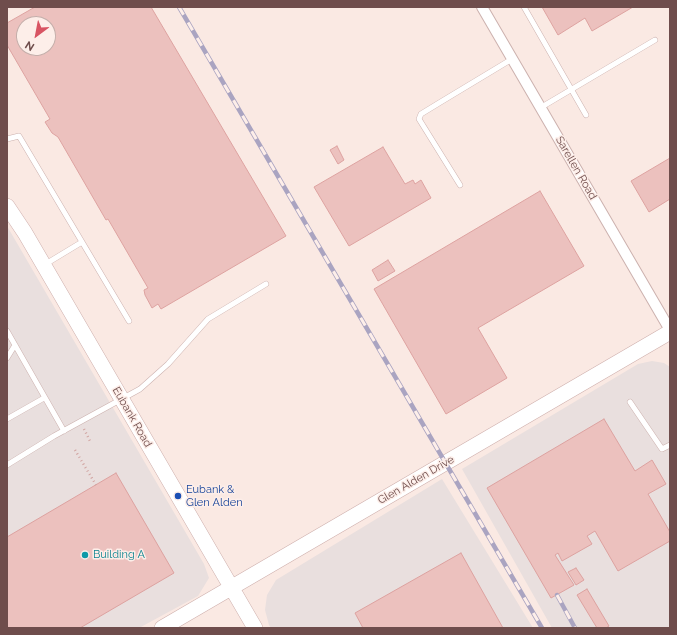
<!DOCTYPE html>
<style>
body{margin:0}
#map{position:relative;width:677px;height:635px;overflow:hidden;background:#fae9e3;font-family:Raleway,sans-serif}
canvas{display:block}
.frame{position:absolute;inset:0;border:8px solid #6f4d4c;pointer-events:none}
.north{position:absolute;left:16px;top:16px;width:40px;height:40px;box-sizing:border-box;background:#fdeee9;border:1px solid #c4aeaa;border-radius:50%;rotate:212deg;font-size:11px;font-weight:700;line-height:16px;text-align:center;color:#6f4d4c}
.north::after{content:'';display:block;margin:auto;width:14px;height:18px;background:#d85463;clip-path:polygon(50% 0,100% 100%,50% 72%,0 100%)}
</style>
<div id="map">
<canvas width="677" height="635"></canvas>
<div class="frame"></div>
<div class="north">N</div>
</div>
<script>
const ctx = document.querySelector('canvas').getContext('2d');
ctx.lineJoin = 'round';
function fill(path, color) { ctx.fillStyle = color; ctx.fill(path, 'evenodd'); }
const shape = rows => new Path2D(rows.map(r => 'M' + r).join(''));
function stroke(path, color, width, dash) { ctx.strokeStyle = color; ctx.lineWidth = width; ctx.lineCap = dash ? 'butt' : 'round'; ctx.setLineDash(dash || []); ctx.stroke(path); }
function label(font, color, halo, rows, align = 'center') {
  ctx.font = font + ' Raleway,sans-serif'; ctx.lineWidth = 3; ctx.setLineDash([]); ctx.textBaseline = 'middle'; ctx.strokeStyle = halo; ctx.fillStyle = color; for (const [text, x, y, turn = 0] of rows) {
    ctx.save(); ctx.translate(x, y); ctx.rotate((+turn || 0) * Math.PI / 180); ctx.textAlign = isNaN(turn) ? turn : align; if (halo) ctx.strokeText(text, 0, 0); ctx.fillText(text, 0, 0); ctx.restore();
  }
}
const industrial = shape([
 [7,226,204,564,209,578,198,596,139,628,7,628],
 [652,361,664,363,670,367,670,628,552,628,462,469,638,364],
 [442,479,533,628,271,628,269,625,265,610,267,595,276,580]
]);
const building = shape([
 [35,7,151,7,286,236,161,309,158,304,152,308,145,295,144,290,148,288,108,219,106,220,58,137,52,133,45,122,50,119,7,45,7,23,35,7],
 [24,24,48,24,48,48,24,48,24,24],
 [542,7,633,7,592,31,585,18,558,35,542,7],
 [337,146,344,160,338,164,330,150,337,146],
 [383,147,405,184,413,180,415,184,421,180,431,198,349,246,314,187,383,147],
 [670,158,670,199,649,212,631,181,670,158],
 [540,191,584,266,478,328,507,378,446,414,374,289,540,191],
 [388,260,395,271,378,281,372,270,388,260],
 [604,419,635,471,652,460,666,484,648,494,670,532,670,541,618,571,595,531,587,536,592,544,562,561,558,553,555,555,574,585,551,598,487,488,604,419],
 [116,473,174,573,80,628,7,628,7,537,116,473],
 [461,553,503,628,363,628,355,613,461,553],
 [576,568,584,580,576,585,568,572,576,568],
 [587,589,609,626,606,628,597,628,577,595,587,589]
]);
const path = shape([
 [84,429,90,441],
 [75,450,96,485]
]);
const lane = shape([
 [524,7,586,115],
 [540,108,655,40],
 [7,139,19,136,129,321],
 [460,185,419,119,421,114,439,103,512,59],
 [44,265,82,242],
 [7,331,64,431],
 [7,358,15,345],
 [630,402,662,449,670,445],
 [7,419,44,398],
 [7,465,54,436,140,389,168,364,208,319,266,284]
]);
const street = shape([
 [482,7,670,330]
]);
const secondary = shape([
 [7,206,25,233,255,628],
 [162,628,670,332]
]);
const rail = shape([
 [179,7,542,628],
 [557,595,575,628]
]);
const markers = [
 [178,496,4,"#1a4fb4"],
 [85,555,4,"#0f9aa8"]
];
const streetNames = [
 ["Sarellen Road",576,168,60],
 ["Eubank Road",132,417,60],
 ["Glen Alden Drive",416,480,-30]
];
const transitNames = [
 ["Eubank &",186,490],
 ["Glen Alden",186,503]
];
const cultureNames = [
 ["Building A",93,555]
];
fill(industrial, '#e9dfde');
fill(building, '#ecc1be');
stroke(building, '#dda2a0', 1);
stroke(lane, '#ccb1ae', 6);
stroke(street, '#ccb1ae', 12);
stroke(secondary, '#ceafac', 16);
stroke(path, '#d1a4a1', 2.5, [1, 3]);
stroke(lane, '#fff', 5);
stroke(street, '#fff', 10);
stroke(secondary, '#fff', 15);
stroke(rail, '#aaa4c1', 4.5);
stroke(rail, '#fdeee9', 3, [9]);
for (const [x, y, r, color] of markers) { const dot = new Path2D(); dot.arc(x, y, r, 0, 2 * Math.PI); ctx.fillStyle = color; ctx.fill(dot); stroke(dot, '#fdeee9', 1.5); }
label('11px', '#6f4d4c', '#fdeee9', streetNames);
label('11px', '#164399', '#fdeee9', transitNames, 'left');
label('11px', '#0d838f', '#fdeee9', cultureNames, 'left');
</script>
